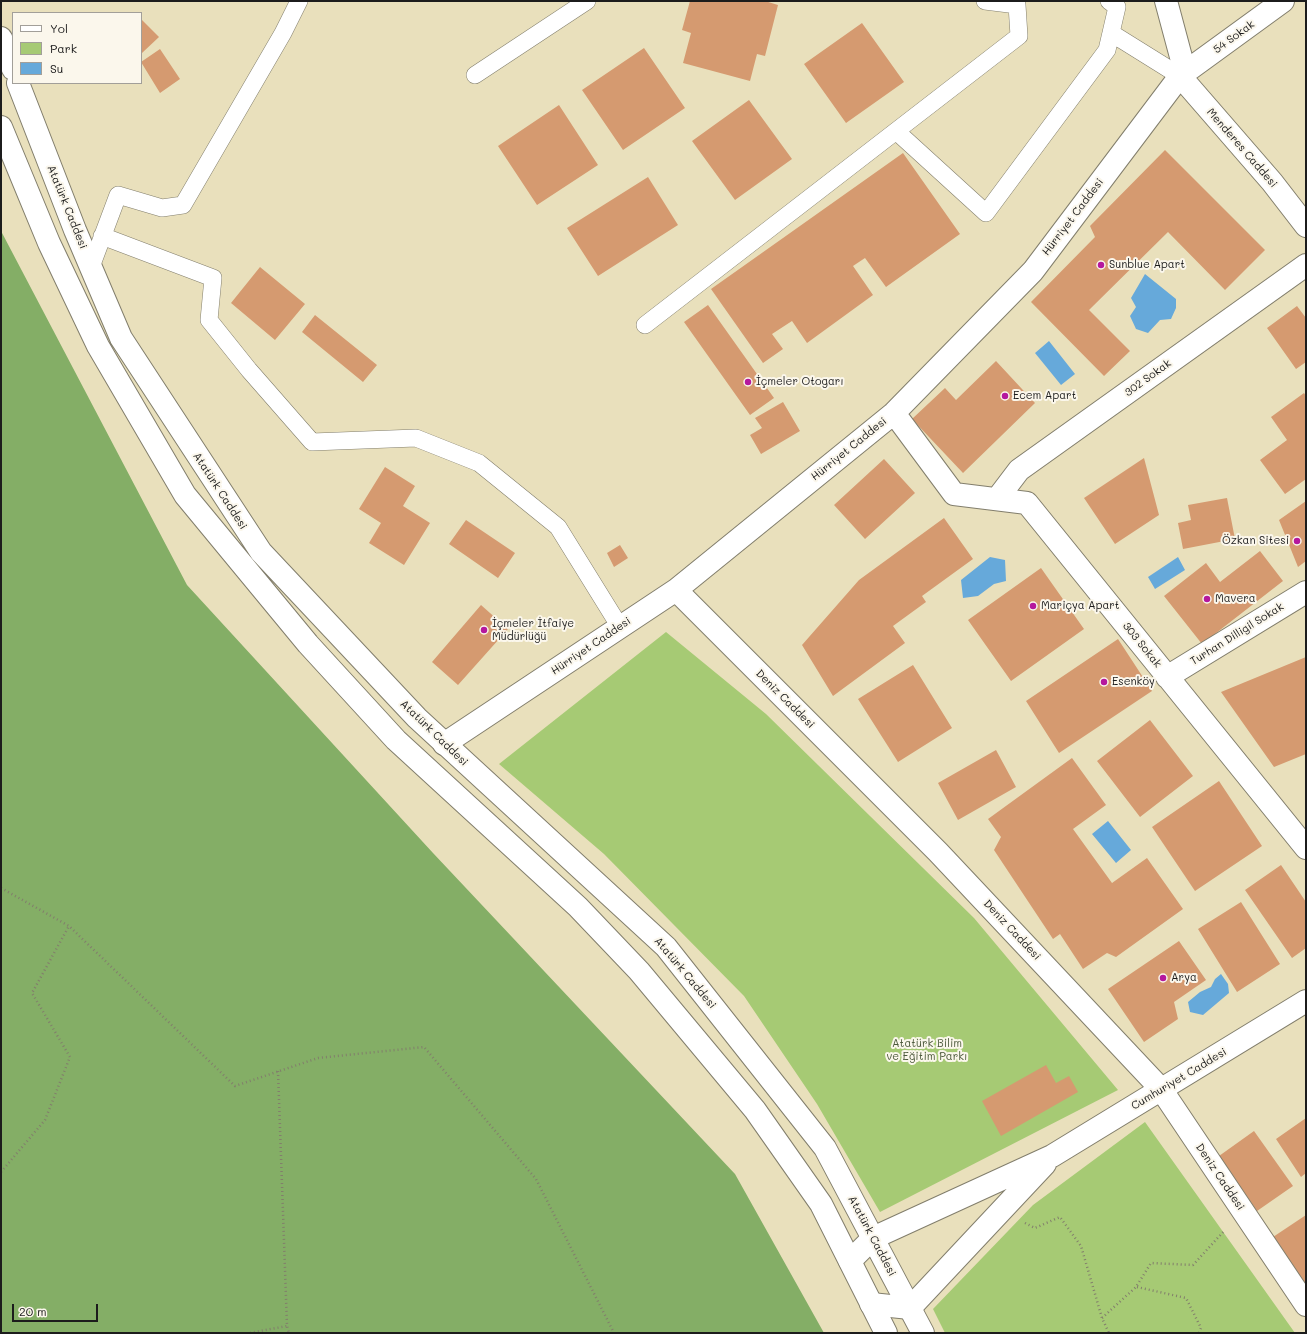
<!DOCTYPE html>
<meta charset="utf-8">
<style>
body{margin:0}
#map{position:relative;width:1307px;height:1334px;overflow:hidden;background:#e9e0bc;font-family:Mali,sans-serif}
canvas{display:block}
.frame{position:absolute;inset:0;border:2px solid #1c1c1c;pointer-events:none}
.legend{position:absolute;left:12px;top:12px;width:130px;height:72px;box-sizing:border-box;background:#fbf7ec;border:1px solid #a29f99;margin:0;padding:5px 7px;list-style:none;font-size:12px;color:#1c1c1c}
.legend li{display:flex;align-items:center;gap:8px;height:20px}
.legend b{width:20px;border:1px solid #a29f99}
.scale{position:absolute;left:12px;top:1304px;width:86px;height:18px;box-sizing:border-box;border:2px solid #1c1c1c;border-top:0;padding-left:5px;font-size:12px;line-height:14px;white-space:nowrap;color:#1c1c1c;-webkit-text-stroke:3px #fbf7ec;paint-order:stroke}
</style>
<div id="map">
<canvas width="1307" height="1334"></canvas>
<div class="frame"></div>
<ul class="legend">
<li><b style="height:5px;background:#fff"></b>Yol</li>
<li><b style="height:11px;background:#a6ca74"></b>Park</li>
<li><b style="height:11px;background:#66a9da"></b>Su</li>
</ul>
<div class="scale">20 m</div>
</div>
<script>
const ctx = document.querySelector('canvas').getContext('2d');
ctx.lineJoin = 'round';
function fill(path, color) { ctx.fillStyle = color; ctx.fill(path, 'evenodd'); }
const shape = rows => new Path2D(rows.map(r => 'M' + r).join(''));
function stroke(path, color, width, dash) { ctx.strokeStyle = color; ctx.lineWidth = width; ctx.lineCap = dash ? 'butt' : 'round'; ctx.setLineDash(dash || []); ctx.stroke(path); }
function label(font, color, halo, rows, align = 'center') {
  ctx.font = font + ' Mali,sans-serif'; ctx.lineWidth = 4; ctx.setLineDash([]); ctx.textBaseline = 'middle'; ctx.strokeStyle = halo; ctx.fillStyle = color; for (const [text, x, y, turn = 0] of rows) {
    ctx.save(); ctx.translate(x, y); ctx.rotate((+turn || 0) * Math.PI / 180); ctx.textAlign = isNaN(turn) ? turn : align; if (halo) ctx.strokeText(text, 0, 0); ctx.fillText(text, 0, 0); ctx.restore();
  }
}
const green = shape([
 [666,632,766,714,974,918,1118,1090,880,1212,817,1104,744,996,604,854,499,764],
 [1145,1122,1295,1333,945,1333,933,1309,1033,1205]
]);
const forest = shape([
 [1,231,187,585,433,853,735,1174,824,1333,1,1333]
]);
const water = shape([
 [1145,274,1176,299,1176,308,1171,319,1160,320,1148,333,1136,329,1130,316,1136,307,1131,298],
 [1049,341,1075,374,1061,385,1035,353],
 [990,557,1005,560,1006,581,994,584,978,596,963,598,961,580],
 [1178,557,1185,570,1155,589,1148,577],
 [1108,821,1131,850,1116,863,1092,834],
 [1221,974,1228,984,1229,993,1203,1015,1190,1012,1188,1002,1200,992,1211,987,1215,979]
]);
const building = shape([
 [690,1,765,1,778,5,765,56,757,54,750,81,683,63,691,33,682,30],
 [141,19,159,37,142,53,141,52],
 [862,23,904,82,846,123,804,64],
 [644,48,685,108,623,150,582,90],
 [160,49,180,79,160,93,141,62],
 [749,100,792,159,735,200,692,141],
 [559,105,598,165,537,205,498,146],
 [1165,150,1265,250,1225,290,1168,232,1089,310,1130,351,1104,376,1031,302,1095,237,1090,226],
 [903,153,960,234,886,287,865,258,853,266,873,295,807,343,792,321,772,334,783,349,763,363,711,289],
 [648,177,678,225,598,276,567,228],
 [260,267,305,304,275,340,231,303],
 [708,305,774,398,750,415,684,322],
 [1297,306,1306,318,1306,362,1296,369,1267,328],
 [315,315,377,365,363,382,302,332],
 [996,361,1035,403,963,473,912,419,945,388,956,400],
 [1304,393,1306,396,1306,479,1285,494,1260,460,1287,440,1271,417],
 [783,402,800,431,761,454,750,435,762,428,755,418],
 [1144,458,1159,515,1115,544,1084,498],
 [884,459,915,493,865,539,834,505],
 [385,467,415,486,403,506,430,523,404,565,369,543,381,523,359,509],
 [1227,498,1235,539,1183,549,1178,523,1191,520,1188,505],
 [1306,501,1306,561,1298,567,1279,520],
 [944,518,973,559,922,596,926,602,893,626,905,643,833,696,802,645,859,580],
 [466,520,515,553,498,578,449,544],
 [620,545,628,558,614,567,607,553],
 [1260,551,1283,581,1202,644,1164,596,1206,563,1220,582],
 [1041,568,1084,629,1011,681,968,620],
 [481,605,508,629,458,685,432,662],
 [1118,639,1152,691,1059,753,1026,701],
 [1306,657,1306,754,1274,767,1221,692],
 [913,665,952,728,898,762,858,699],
 [1150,720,1193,776,1140,817,1097,761],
 [996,750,1016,787,958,820,938,783],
 [1072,758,1106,805,1073,829,1112,883,1147,858,1183,909,1116,957,1107,953,1083,969,1060,934,1053,939,994,850,1001,837,988,819],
 [1219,781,1262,846,1195,891,1152,827],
 [1281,865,1306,902,1306,948,1292,958,1245,890],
 [1241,902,1280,964,1237,992,1198,929],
 [1179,941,1206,980,1174,1002,1178,1019,1144,1042,1108,989],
 [1046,1065,1056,1083,1069,1076,1078,1092,1001,1136,982,1101],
 [1306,1118,1306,1173,1301,1177,1276,1139],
 [1254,1131,1293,1186,1257,1211,1219,1156],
 [1306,1215,1306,1286,1273,1237]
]);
const path = shape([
 [1,888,69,926,235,1086,318,1058,424,1047,536,1179,614,1333],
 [278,1071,287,1326,289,1333],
 [1,1172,45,1120,70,1057,32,993,69,926],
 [1025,1223,1035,1228,1060,1217,1081,1246,1102,1318,1109,1333],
 [1137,1287,1186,1298,1201,1328,1199,1333],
 [1102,1318,1136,1287,1151,1263,1193,1265,1225,1230],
 [250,1333,287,1326]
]);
const service = shape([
 [1111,33,1180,76],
 [475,75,587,1],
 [896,131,986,213,1107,50,1117,7,1109,1],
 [102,236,213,278,209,320,249,370,312,442,416,438,479,463,558,527,620,627],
 [91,267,118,195,162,208,183,205,283,33,299,1],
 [645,325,1019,36,1017,5,985,1]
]);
const minor = shape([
 [1166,1,1185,72],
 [1283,1,1180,76,1272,182,1306,226],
 [894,413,954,494,1027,503,1306,848],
 [997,499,1019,470,1306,265],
 [676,590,938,852,1161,1089,1306,1305],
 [1167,677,1306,592],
 [444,744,676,590,894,413,1033,271,1180,76],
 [850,1261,873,1238,1052,1156,1306,1001],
 [871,1304,910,1308,1045,1164]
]);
const tertiary = shape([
 [1,38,13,69],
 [18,83,75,230,121,338,261,552,417,718,666,947,825,1148,923,1333],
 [1,127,49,243,98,346,185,495,308,644,396,740,578,907,639,971,755,1110,821,1204,886,1333]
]);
const markers = [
 [1101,265,4,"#b5179e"],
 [748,382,4,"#b5179e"],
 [1005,396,4,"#b5179e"],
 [1297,541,4,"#b5179e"],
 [1207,599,4,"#b5179e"],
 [1033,606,4,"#b5179e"],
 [484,630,4,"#b5179e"],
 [1104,682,4,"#b5179e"],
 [1163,978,4,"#b5179e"]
];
const streetNames = [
 ["54 Sokak",1234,37,-36],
 ["Menderes Caddesi",1242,148,49],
 ["Atatürk Caddesi",67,207,68],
 ["Hürriyet Caddesi",1073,217,-53],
 ["302 Sokak",1148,378,-36],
 ["Hürriyet Caddesi",849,449,-39],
 ["Atatürk Caddesi",220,491,57],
 ["Turhan Dilligil Sokak",1237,634,-32],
 ["303 Sokak",1142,645,51],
 ["Hürriyet Caddesi",591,646,-34],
 ["Deniz Caddesi",785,699,45],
 ["Atatürk Caddesi",434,733,44],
 ["Deniz Caddesi",1012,930,47],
 ["Atatürk Caddesi",685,973,50],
 ["Cumhuriyet Caddesi",1179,1079,-31],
 ["Deniz Caddesi",1220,1177,56],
 ["Atatürk Caddesi",872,1236,62]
];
const poiNames = [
 ["Sunblue Apart",1109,265],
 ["İçmeler Otogarı",756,382],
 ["Ecem Apart",1013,396],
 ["Özkan Sitesi",1289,541,"right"],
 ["Mavera",1215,599],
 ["Mariçya Apart",1041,606],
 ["İçmeler İtfaiye",492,624],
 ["Müdürlüğü",492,637],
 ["Esenköy",1112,682],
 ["Arya",1171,978]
];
const parkNames = [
 ["Atatürk Bilim",927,1044],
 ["ve Eğitim Parkı",927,1057]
];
fill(green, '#a6ca74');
fill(forest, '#84ae66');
fill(water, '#66a9da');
fill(building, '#d59a70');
stroke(service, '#827e6c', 18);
stroke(minor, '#827e6c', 24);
stroke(tertiary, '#827e6c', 24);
stroke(path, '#827e6c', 2.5, [1, 3]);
stroke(service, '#fff', 17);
stroke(minor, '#fff', 22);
stroke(tertiary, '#fff', 22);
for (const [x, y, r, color] of markers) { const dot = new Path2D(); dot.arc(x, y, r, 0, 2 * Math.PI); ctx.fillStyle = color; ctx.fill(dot); stroke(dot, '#fbf7ec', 1.5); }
label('11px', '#1c1c1c', '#fbf7ec', streetNames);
label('11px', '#1c1c1c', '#fbf7ec', poiNames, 'left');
label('11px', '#4c593b', '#fbf7ec', parkNames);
</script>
